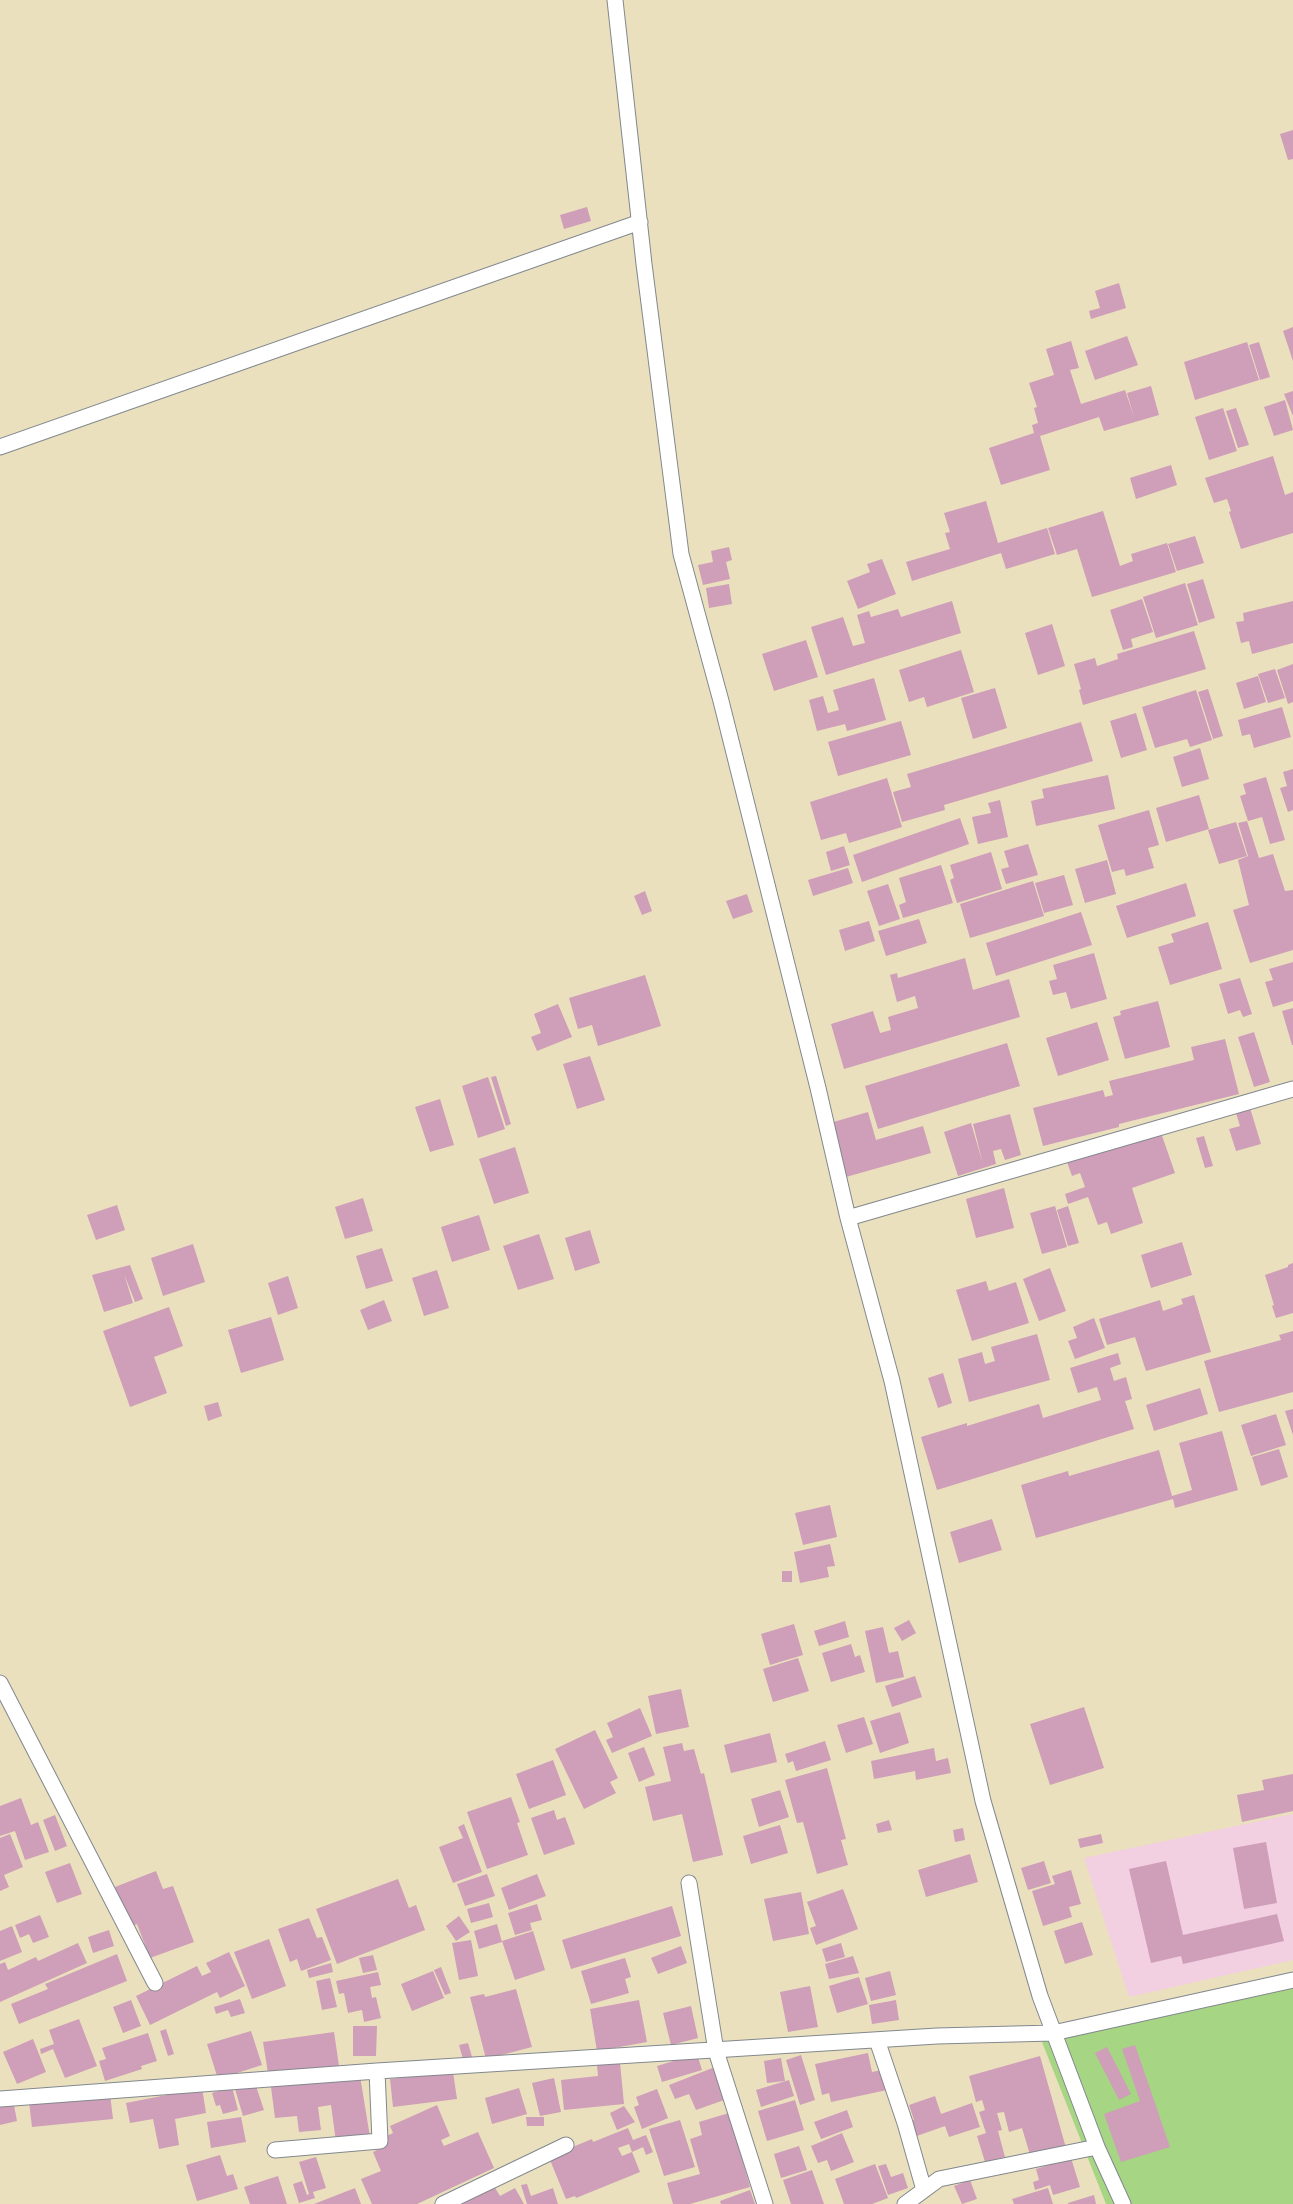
<!DOCTYPE html>
<style>
body{margin:0}
canvas{display:block;background:#eae0bd}
</style>
<canvas width="1293" height="2204"></canvas>
<script>
const ctx = document.querySelector('canvas').getContext('2d');
ctx.lineJoin = 'round';
function fill(path, color) { ctx.fillStyle = color; ctx.fill(path, 'evenodd'); }
const shape = rows => new Path2D(rows.map(r => 'M' + r).join(''));
function stroke(path, color, width, dash) { ctx.strokeStyle = color; ctx.lineWidth = width; ctx.lineCap = dash ? 'butt' : 'round'; ctx.setLineDash(dash || []); ctx.stroke(path); }
const built = shape([
 [1293,1814,1293,1960,1129,1997,1084,1858]
]);
const green = shape([
 [1293,1987,1293,2204,1106,2204,1042,2042]
]);
const building = shape([
 [1293,130,1293,159,1288,160,1280,134],
 [587,207,591,221,564,229,560,215],
 [1119,283,1126,308,1091,319,1089,311,1100,308,1095,291],
 [1293,327,1293,361,1283,331],
 [1127,336,1138,365,1095,380,1085,351],
 [1071,341,1079,368,1070,370,1081,404,1125,390,1134,417,1127,393,1151,386,1159,415,1104,431,1099,417,1040,436,1050,470,1001,485,989,448,1034,433,1032,425,1038,423,1034,408,1037,407,1029,383,1054,375,1046,349],
 [1247,342,1259,380,1195,400,1184,362],
 [1259,342,1270,377,1260,380,1249,345],
 [1293,391,1293,416,1284,394],
 [1285,400,1293,430,1274,436,1264,407],
 [1223,408,1237,451,1209,460,1195,417],
 [1236,408,1249,445,1238,448,1226,411],
 [1273,456,1285,495,1293,492,1293,533,1241,549,1229,512,1231,511,1227,499,1214,503,1205,478],
 [1171,465,1177,485,1136,499,1130,478],
 [986,501,998,543,1047,528,1055,554,1006,569,1001,553,912,581,906,562,950,549,945,533,950,532,944,513],
 [1103,511,1120,566,1133,561,1131,554,1167,543,1176,572,1092,597,1077,549,1057,555,1048,528],
 [1195,536,1204,563,1177,571,1168,544],
 [729,547,732,560,726,562,730,579,703,585,698,565,713,562,711,551],
 [882,559,896,594,858,609,847,581,870,572,867,564],
 [1203,579,1215,618,1199,623,1187,584],
 [1185,583,1198,625,1156,638,1143,597],
 [729,584,732,604,709,608,706,588],
 [1142,599,1153,632,1131,639,1133,647,1123,650,1110,610],
 [952,601,961,633,826,675,811,627,843,617,853,646,865,643,857,615,869,611,871,617,898,609,901,617],
 [1293,601,1293,643,1252,654,1249,641,1241,643,1236,622,1244,621,1243,613],
 [1052,624,1065,666,1038,675,1025,633],
 [1194,631,1206,669,1083,705,1079,690,1081,689,1074,664,1095,658,1097,666,1118,659,1117,654],
 [806,640,818,677,774,691,762,654],
 [961,650,974,692,927,707,924,697,909,702,899,670],
 [1293,664,1293,702,1288,704,1277,670],
 [1275,669,1285,698,1268,703,1258,674],
 [1258,676,1266,702,1244,709,1236,683],
 [874,678,886,720,847,731,845,724,817,731,809,700,823,696,828,713,839,710,833,690],
 [995,688,1007,728,973,739,961,698],
 [1208,689,1223,736,1213,739,1198,692],
 [1196,690,1212,740,1190,747,1187,739,1155,748,1142,707],
 [1282,707,1291,737,1254,748,1250,734,1242,736,1238,720],
 [1136,713,1147,750,1121,758,1110,721],
 [901,721,911,755,838,776,828,742],
 [1081,722,1093,761,944,805,945,810,902,822,893,792,911,787,907,774],
 [1200,748,1209,779,1182,787,1173,757],
 [1293,769,1293,810,1288,812,1280,788,1287,786,1283,772],
 [1108,775,1115,809,1036,826,1031,801,1044,798,1042,789],
 [1266,777,1285,840,1270,844,1262,817,1248,821,1240,796,1246,794,1243,784],
 [887,778,902,827,849,843,846,833,821,840,810,802],
 [1199,795,1209,829,1166,842,1156,808],
 [1000,800,1008,837,978,844,972,817,991,813,988,803],
 [1149,810,1159,845,1148,848,1154,868,1126,876,1124,869,1112,872,1098,825],
 [960,818,969,844,862,882,853,855],
 [1247,821,1259,858,1273,854,1285,891,1293,890,1293,950,1250,963,1233,910,1249,905,1238,860,1248,856,1238,823],
 [1236,822,1247,856,1219,864,1208,830],
 [1028,844,1038,875,1006,884,1001,869,1009,867,1004,851],
 [844,846,850,865,831,871,826,852],
 [991,852,1002,889,957,903,950,880,954,878,950,865],
 [1107,860,1116,894,1085,903,1075,869],
 [941,865,953,903,903,918,899,905,906,902,899,878],
 [848,868,853,883,813,896,808,880],
 [1064,875,1073,905,1044,913,1035,883],
 [1033,881,1044,916,970,938,960,904],
 [1186,883,1196,916,1127,938,1116,906],
 [888,884,900,919,879,926,867,891],
 [645,891,652,911,642,915,634,896],
 [747,894,753,912,733,919,726,901],
 [1081,912,1092,945,996,976,986,943],
 [919,919,927,943,886,956,878,931],
 [869,921,875,941,845,951,839,930],
 [1208,922,1222,969,1170,985,1158,947,1174,942,1171,934],
 [1094,953,1107,999,1071,1009,1066,992,1053,995,1049,981,1057,979,1053,965],
 [965,958,973,990,1009,979,1020,1017,844,1069,831,1024,873,1011,880,1033,891,1030,888,1017,918,1008,915,996,897,1002,890,975,897,973,898,978],
 [1293,962,1293,1001,1273,1007,1265,982,1273,980,1269,969],
 [645,975,661,1026,598,1046,592,1025,578,1029,569,998],
 [1240,978,1252,1014,1243,1017,1240,1010,1228,1014,1219,984],
 [1158,1001,1170,1047,1125,1059,1113,1017,1121,1015,1120,1011],
 [558,1004,572,1037,537,1051,531,1037,541,1033,534,1014],
 [1293,1008,1293,1045,1292,1045,1282,1011],
 [1097,1022,1109,1060,1058,1076,1046,1038],
 [1254,1032,1270,1082,1254,1087,1238,1037],
 [1225,1039,1239,1094,1119,1124,1119,1127,1043,1146,1033,1108,1103,1090,1105,1097,1113,1095,1109,1081,1194,1060,1191,1047],
 [1007,1043,1020,1086,878,1129,865,1086],
 [590,1056,605,1100,577,1109,563,1064],
 [496,1076,511,1124,506,1126,491,1077],
 [488,1077,505,1129,478,1138,462,1086],
 [440,1099,454,1145,430,1152,415,1107],
 [1250,1108,1261,1144,1236,1151,1229,1129,1240,1126,1236,1113],
 [868,1112,876,1140,923,1126,931,1153,846,1177,830,1123],
 [1010,1114,1021,1155,1005,1160,1001,1149,993,1151,996,1164,958,1176,944,1132,971,1123,983,1164,973,1124],
 [1160,1130,1175,1173,1132,1188,1143,1223,1111,1234,1107,1222,1098,1225,1088,1197,1068,1204,1065,1194,1085,1187,1080,1173,1072,1176,1067,1162],
 [1204,1136,1213,1166,1205,1168,1196,1138],
 [515,1147,529,1193,494,1204,479,1159],
 [1004,1188,1014,1228,976,1238,966,1199],
 [363,1198,373,1231,345,1239,335,1207],
 [117,1205,125,1230,96,1240,87,1215],
 [1055,1206,1067,1247,1042,1254,1030,1213],
 [1068,1206,1079,1243,1068,1246,1057,1210],
 [479,1215,490,1250,452,1262,441,1227],
 [590,1230,600,1263,575,1271,565,1238],
 [539,1234,554,1279,518,1290,503,1246],
 [1182,1242,1192,1275,1151,1288,1141,1255],
 [193,1244,205,1282,163,1296,151,1258],
 [382,1248,393,1281,366,1289,356,1256],
 [1293,1263,1293,1313,1276,1318,1272,1306,1274,1305,1265,1275,1288,1267,1288,1265],
 [130,1265,143,1299,135,1302,124,1274,133,1303,104,1312,92,1275],
 [1050,1268,1066,1311,1039,1321,1023,1279],
 [437,1270,449,1308,424,1316,412,1278],
 [288,1276,298,1308,278,1315,268,1283],
 [986,1281,989,1291,1016,1282,1029,1323,972,1341,956,1290],
 [1194,1295,1211,1352,1146,1371,1135,1337,1107,1345,1099,1319,1160,1300,1163,1311,1183,1304,1181,1299],
 [384,1300,392,1321,368,1330,360,1310],
 [169,1307,183,1346,154,1357,167,1393,130,1407,103,1331],
 [271,1317,284,1360,241,1373,228,1330],
 [1094,1318,1105,1348,1075,1359,1068,1341,1077,1338,1073,1327],
 [1293,1331,1293,1392,1219,1412,1204,1361,1281,1340,1279,1335],
 [1037,1334,1050,1380,969,1402,958,1359,982,1352,985,1364,995,1361,991,1347],
 [1118,1353,1121,1364,1110,1368,1114,1381,1126,1377,1132,1399,1125,1401,1134,1429,937,1490,921,1437,967,1423,967,1426,1039,1404,1043,1418,1101,1400,1097,1387,1078,1393,1070,1368],
 [943,1373,952,1403,938,1408,928,1378],
 [1200,1388,1208,1414,1154,1431,1146,1405],
 [218,1402,222,1416,208,1421,204,1406],
 [1293,1409,1293,1435,1285,1411],
 [1276,1414,1286,1445,1251,1456,1241,1425],
 [1222,1431,1238,1490,1175,1508,1173,1499,1036,1538,1021,1485,1068,1471,1069,1476,1159,1450,1172,1496,1192,1490,1179,1443],
 [1279,1449,1288,1477,1261,1486,1252,1457],
 [830,1505,837,1537,803,1545,795,1513],
 [992,1519,1002,1550,959,1563,950,1532],
 [830,1544,835,1566,827,1567,829,1577,800,1583,794,1552],
 [782,1571,792,1571,792,1582,782,1582],
 [909,1620,916,1633,902,1641,894,1628],
 [845,1621,849,1637,819,1646,814,1631],
 [794,1624,803,1655,770,1665,761,1634],
 [883,1627,889,1653,898,1651,904,1677,876,1683,865,1631],
 [851,1644,855,1657,860,1655,865,1672,831,1682,822,1653],
 [798,1658,809,1691,773,1702,763,1669],
 [915,1676,922,1697,892,1707,885,1686],
 [681,1689,689,1727,656,1734,648,1696],
 [1084,1707,1104,1768,1050,1785,1030,1724],
 [640,1708,652,1736,612,1753,606,1740,613,1737,607,1723],
 [900,1712,909,1743,880,1753,870,1721],
 [864,1717,873,1744,846,1753,837,1725],
 [595,1730,618,1778,610,1782,616,1793,584,1809,555,1749],
 [770,1733,777,1762,731,1773,724,1745],
 [825,1741,831,1760,796,1771,793,1761,788,1763,785,1754],
 [682,1743,684,1751,694,1749,701,1774,704,1773,723,1855,693,1862,682,1814,653,1821,645,1787,671,1781,663,1747],
 [644,1747,655,1775,639,1782,628,1753],
 [934,1748,936,1761,948,1758,951,1773,916,1780,915,1771,874,1779,871,1761],
 [553,1760,566,1795,529,1809,516,1774],
 [827,1768,846,1839,841,1840,848,1865,817,1874,803,1822,797,1823,785,1780],
 [1293,1774,1293,1811,1242,1822,1237,1795,1264,1790,1262,1780],
 [780,1790,789,1817,759,1827,751,1799],
 [511,1797,520,1822,517,1823,528,1855,487,1869,467,1812],
 [21,1798,31,1825,38,1822,49,1852,25,1860,15,1831,0,1836,0,1806],
 [554,1810,557,1820,565,1817,575,1844,544,1855,531,1818],
 [55,1815,67,1846,55,1851,43,1820],
 [889,1820,892,1830,878,1833,876,1824],
 [464,1824,482,1872,453,1883,439,1847,463,1838,458,1827],
 [780,1825,788,1853,751,1864,743,1836],
 [963,1828,965,1840,955,1842,953,1830],
 [10,1834,23,1867,4,1875,9,1887,0,1891,0,1838],
 [1101,1834,1103,1843,1080,1848,1078,1839],
 [1266,1842,1277,1903,1244,1909,1233,1848],
 [970,1854,978,1882,926,1897,918,1870],
 [1044,1861,1051,1883,1028,1890,1021,1868],
 [1166,1861,1183,1935,1277,1914,1284,1941,1183,1964,1181,1956,1151,1963,1129,1869],
 [70,1863,82,1894,57,1903,45,1872],
 [1071,1870,1081,1904,1069,1907,1072,1917,1043,1926,1032,1891,1055,1884,1052,1876],
 [156,1871,163,1889,173,1886,194,1942,150,1958,137,1924,130,1927,115,1887],
 [487,1874,495,1896,465,1906,457,1884],
 [537,1874,546,1896,509,1910,501,1888],
 [398,1879,409,1908,416,1905,425,1930,337,1964,316,1909],
 [843,1889,858,1929,816,1945,810,1928,816,1926,807,1902],
 [801,1892,809,1934,773,1941,764,1899],
 [489,1903,493,1917,471,1923,467,1909],
 [537,1904,542,1920,530,1923,532,1930,515,1935,508,1913],
 [672,1906,681,1936,571,1969,562,1940],
 [40,1915,49,1937,33,1943,29,1934,20,1938,15,1925],
 [459,1916,470,1932,456,1941,446,1926],
 [309,1918,317,1938,322,1937,331,1960,301,1971,297,1959,290,1962,278,1929],
 [1082,1922,1093,1955,1065,1964,1054,1931],
 [497,1924,502,1942,479,1949,474,1931],
 [12,1926,22,1952,0,1961,0,1931],
 [109,1930,114,1946,93,1953,88,1937],
 [533,1931,545,1970,515,1980,502,1941],
 [269,1939,286,1986,252,1999,234,1952],
 [471,1940,478,1976,459,1980,452,1943],
 [78,1943,87,1963,0,2002,0,1964,5,1962,8,1970,36,1957,38,1961],
 [841,1943,845,1957,826,1962,822,1949],
 [681,1946,687,1963,658,1974,651,1958],
 [229,1952,245,1986,220,1998,217,1992,150,2025,136,1996,197,1966,202,1976,211,1972,206,1963],
 [117,1954,127,1981,19,2024,11,2004,48,1989,45,1984],
 [373,1955,377,1970,363,1973,359,1958],
 [853,1956,859,1973,829,1979,825,1964],
 [625,1958,631,1977,625,1979,629,1993,591,2004,581,1971],
 [331,1963,333,1972,309,1978,307,1970],
 [441,1967,451,1993,445,1995,434,1970],
 [433,1971,444,1998,412,2011,401,1984],
 [890,1971,896,1995,871,2001,865,1978],
 [378,1972,381,1985,370,1987,372,1998,376,1997,381,2018,364,2022,362,2010,348,2013,344,1993,339,1994,336,1981],
 [859,1977,868,2004,837,2013,829,1986],
 [330,1978,337,2007,322,2010,316,1981],
 [810,1986,818,2027,788,2032,780,1992],
 [516,1989,532,2047,486,2059,470,1997,484,1994,485,1997],
 [240,1999,245,2013,231,2017,228,2010,216,2014,214,2007],
 [131,2000,141,2026,123,2033,113,2007],
 [639,2000,647,2042,597,2051,590,2009],
 [896,2000,899,2020,872,2024,869,2005],
 [691,2006,698,2038,671,2045,663,2013],
 [79,2019,97,2066,65,2078,53,2049,41,2054,40,2049,54,2044,49,2030],
 [353,2026,377,2026,376,2056,353,2056],
 [166,2029,174,2054,168,2056,160,2031],
 [251,2031,262,2065,218,2079,207,2044],
 [334,2032,339,2066,268,2073,263,2042],
 [148,2033,157,2061,141,2066,142,2069,105,2081,99,2061,106,2059,102,2048],
 [33,2039,46,2072,17,2084,3,2052],
 [468,2043,472,2057,463,2059,459,2045],
 [1135,2045,1170,2147,1121,2162,1104,2114,1140,2101,1122,2049],
 [1107,2047,1131,2094,1119,2100,1095,2053],
 [868,2053,872,2072,882,2070,887,2090,831,2102,829,2093,822,2095,815,2064],
 [697,2054,702,2070,662,2082,657,2066],
 [801,2055,815,2100,800,2105,786,2060],
 [1040,2056,1066,2148,1031,2158,1022,2128,1009,2132,1004,2112,997,2113,1002,2130,998,2131,1005,2157,985,2162,977,2136,986,2133,979,2112,985,2110,982,2100,976,2102,969,2076],
 [781,2058,785,2081,767,2083,764,2061],
 [620,2063,624,2104,564,2110,561,2080,598,2076,597,2065],
 [715,2067,727,2099,696,2110,689,2094,675,2099,669,2085],
 [453,2072,457,2099,393,2107,390,2079],
 [360,2076,370,2137,336,2142,331,2105,318,2107,321,2130,299,2132,297,2116,275,2118,271,2087],
 [554,2078,561,2112,540,2116,532,2083],
 [789,2080,794,2096,761,2107,756,2090],
 [255,2083,264,2110,243,2116,235,2089],
 [232,2087,238,2110,223,2114,220,2105,216,2106,212,2093],
 [202,2088,206,2113,175,2119,179,2145,159,2149,153,2119,130,2123,126,2103],
 [519,2088,527,2114,492,2124,485,2098],
 [657,2089,668,2118,642,2129,634,2107,639,2105,636,2097],
 [110,2094,113,2119,32,2127,29,2102],
 [935,2096,941,2114,972,2103,980,2127,949,2137,945,2126,914,2137,909,2121,914,2120,909,2105],
 [13,2100,17,2121,0,2125,0,2103],
 [795,2100,804,2130,767,2141,758,2111],
 [437,2105,450,2136,441,2140,444,2146,478,2132,494,2168,417,2204,372,2204,361,2179,381,2171,373,2152,385,2146,382,2138,393,2133,390,2126],
 [624,2106,635,2122,617,2130,610,2113],
 [847,2110,853,2127,821,2139,814,2122],
 [729,2113,750,2187,690,2204,673,2204,667,2183,700,2174,690,2139,702,2135,699,2122],
 [241,2117,246,2142,211,2148,207,2122],
 [526,2117,544,2117,544,2126,527,2126],
 [680,2120,695,2167,664,2176,649,2129],
 [628,2128,633,2140,646,2135,653,2152,646,2155,643,2147,632,2152,629,2144,618,2148,622,2156,632,2152,640,2172,576,2198,575,2196,566,2199,550,2160,558,2153,592,2139,593,2142],
 [842,2133,854,2162,831,2171,827,2160,818,2163,811,2146],
 [799,2146,807,2170,781,2178,774,2154],
 [220,2155,227,2176,233,2174,238,2189,197,2201,186,2165],
 [316,2157,326,2188,313,2192,315,2198,299,2203,293,2184,302,2181,307,2195,309,2194,299,2162],
 [1071,2158,1080,2187,1053,2195,1050,2185,1035,2190,1033,2182,1039,2180,1036,2169],
 [875,2164,888,2198,872,2204,844,2204,835,2179],
 [886,2164,891,2177,903,2173,908,2188,888,2195,878,2166],
 [812,2170,824,2204,791,2204,783,2180],
 [278,2176,287,2204,250,2204,244,2187],
 [970,2180,977,2199,962,2204,954,2186],
 [491,2181,500,2196,515,2188,524,2204,448,2204],
 [527,2184,531,2196,553,2188,558,2204,527,2204,521,2185],
 [355,2188,361,2204,314,2204],
 [1048,2188,1053,2204,1014,2204,1012,2199],
 [750,2190,755,2204,721,2204,720,2201],
 [1094,2195,1096,2204,1068,2204,1068,2203]
]);
const minor = shape([
 [615,0,644,264,681,554,721,701,818,1088,848,1218,892,1381,983,1801,1040,1996,1097,2147,1123,2204],
 [0,447,640,222],
 [848,1218,1293,1089],
 [0,1683,155,1983],
 [689,1883,716,2051,765,2204],
 [877,2040,905,2123,924,2190],
 [0,2099,377,2071,937,2036,1053,2033,1293,1980],
 [275,2150,380,2141,377,2071],
 [443,2204,566,2145],
 [905,2204,939,2179,1097,2147]
]);
fill(built, '#f2cfe1');
fill(green, '#a6d584');
fill(building, '#cf9eb8');
stroke(minor, '#82888e', 17);
stroke(minor, '#fff', 15);
</script>
